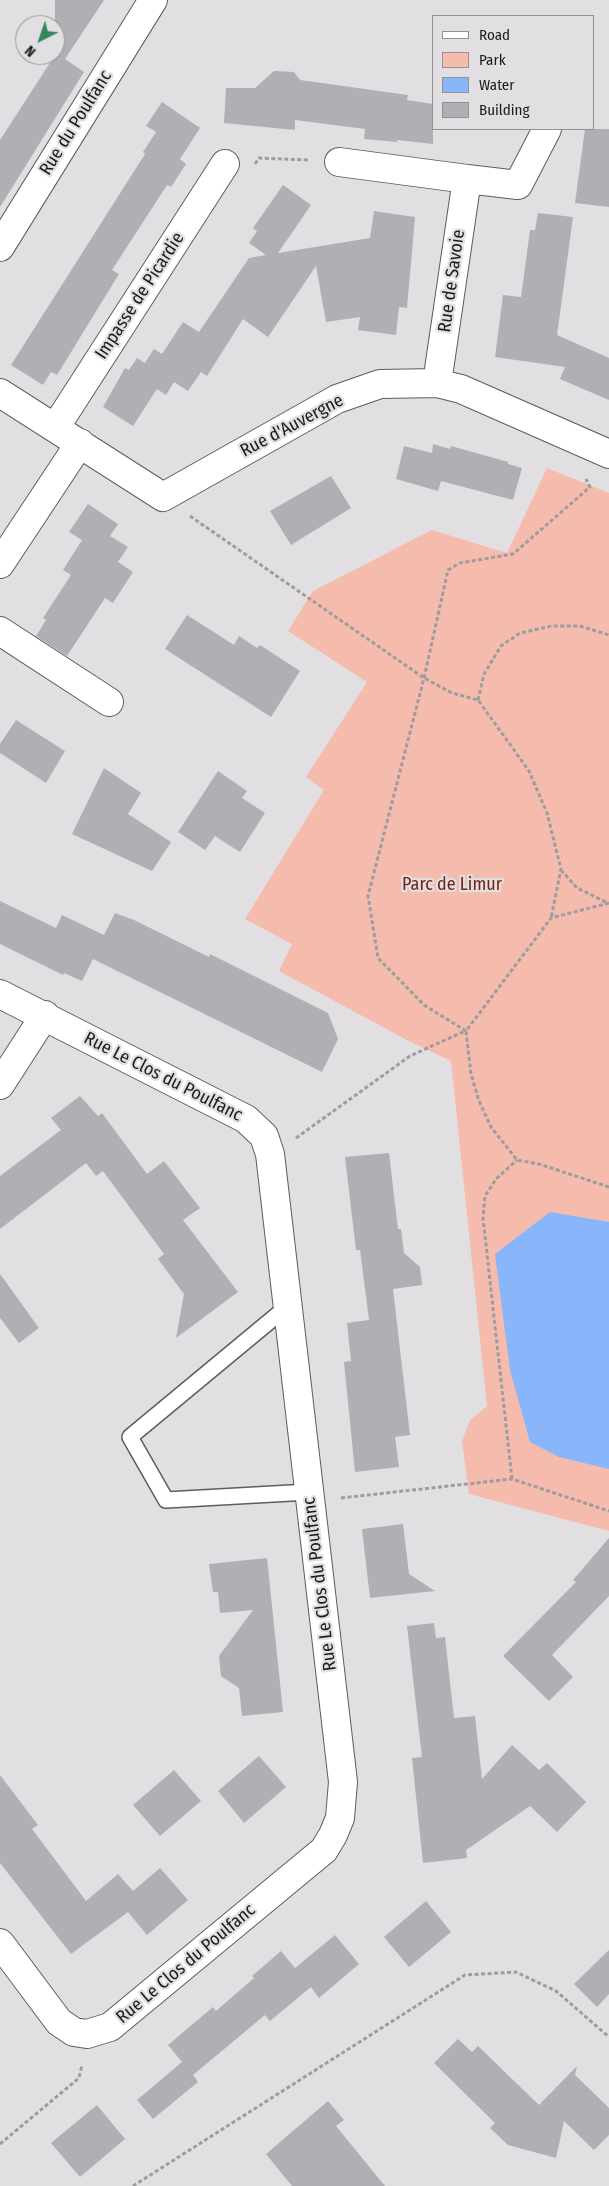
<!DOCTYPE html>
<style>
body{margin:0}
#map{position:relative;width:609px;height:2186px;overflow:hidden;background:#e2dfe2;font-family:"Fira Sans Condensed",sans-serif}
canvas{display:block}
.legend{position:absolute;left:432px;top:15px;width:162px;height:115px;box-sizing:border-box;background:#e2dfe2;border:1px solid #939193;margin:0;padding:6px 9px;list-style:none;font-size:15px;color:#1c1b1c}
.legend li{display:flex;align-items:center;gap:10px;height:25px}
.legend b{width:25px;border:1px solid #939193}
.north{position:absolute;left:15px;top:15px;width:50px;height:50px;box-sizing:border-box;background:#e2dfe2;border:1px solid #939193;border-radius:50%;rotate:221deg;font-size:14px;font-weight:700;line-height:20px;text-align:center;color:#1c1b1c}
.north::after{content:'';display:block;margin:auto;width:18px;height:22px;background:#31885c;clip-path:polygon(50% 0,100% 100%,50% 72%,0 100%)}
</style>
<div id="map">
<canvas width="609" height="2186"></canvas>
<ul class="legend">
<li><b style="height:6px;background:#fff"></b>Road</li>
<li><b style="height:14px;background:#f5bbac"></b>Park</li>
<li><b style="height:14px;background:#89b5fb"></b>Water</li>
<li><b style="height:14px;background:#b0afb3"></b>Building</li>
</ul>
<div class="north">N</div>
</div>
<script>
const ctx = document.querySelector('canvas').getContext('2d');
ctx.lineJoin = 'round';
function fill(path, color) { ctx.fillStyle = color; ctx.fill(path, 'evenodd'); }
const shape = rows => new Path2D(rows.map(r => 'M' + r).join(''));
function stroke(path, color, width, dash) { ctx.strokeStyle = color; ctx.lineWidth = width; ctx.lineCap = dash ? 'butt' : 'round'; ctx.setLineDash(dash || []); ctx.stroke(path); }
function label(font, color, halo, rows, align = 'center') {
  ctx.font = font + ' "Fira Sans Condensed",sans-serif'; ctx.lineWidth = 4.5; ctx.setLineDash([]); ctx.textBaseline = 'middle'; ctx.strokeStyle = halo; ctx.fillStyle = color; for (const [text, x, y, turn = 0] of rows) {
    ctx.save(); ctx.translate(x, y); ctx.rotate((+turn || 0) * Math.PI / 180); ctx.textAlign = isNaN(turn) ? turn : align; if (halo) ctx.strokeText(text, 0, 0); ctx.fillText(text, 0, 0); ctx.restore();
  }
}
const green = shape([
 [547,468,609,493,609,1531,469,1494,462,1441,470,1420,487,1406,451,1061,407,1040,279,971,292,944,245,919,324,790,306,777,367,682,288,631,313,591,432,530,507,553]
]);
const water = shape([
 [550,1212,609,1222,609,1469,559,1457,530,1442,510,1370,495,1254]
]);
const building = shape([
 [55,0,104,0,65,59,84,72,0,207,0,140,55,55],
 [274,71,294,72,300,80,408,95,407,100,433,104,433,144,397,140,397,142,364,139,365,129,295,120,295,130,224,123,226,88,255,88],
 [162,102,200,128,180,159,186,164,171,187,167,185,112,270,119,274,57,375,51,372,43,385,11,365,145,154,143,152,156,132,146,126],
 [585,129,609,129,609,207,575,203],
 [283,185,311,205,278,253,370,238,374,211,415,217,407,308,399,307,396,335,358,330,360,317,326,322,316,266,268,337,243,319,207,376,201,372,188,391,174,382,166,395,157,389,133,426,103,407,125,368,129,370,137,358,145,363,154,349,162,354,183,322,199,332,249,258,266,255,249,243,257,231,253,228],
 [538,213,573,217,557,335,609,358,609,400,560,379,565,367,495,357,503,295,521,297,530,230,535,230],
 [433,444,450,449,451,446,508,462,508,464,522,468,513,500,441,481,438,491,396,479,404,446,432,453],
 [331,476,351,508,291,545,270,511],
 [88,504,118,524,110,536,128,547,118,562,133,572,113,603,105,598,67,656,36,636,46,620,43,618,71,575,63,570,82,540,69,532],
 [187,615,234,645,239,636,257,648,260,645,300,671,271,717,165,649],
 [16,720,65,751,46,783,0,753,0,744],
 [104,768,141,793,128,814,171,842,152,871,72,834],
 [218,771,247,791,242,798,265,813,240,852,215,836,205,850,178,832],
 [0,901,56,928,62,915,104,935,115,913,134,920,209,957,210,954,328,1013,338,1039,322,1072,93,959,82,981,64,973,63,975,0,944],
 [80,1096,98,1116,102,1113,147,1174,164,1161,200,1208,183,1220,238,1292,176,1338,184,1294,158,1259,164,1254,103,1171,96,1176,86,1163,0,1229,0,1176,61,1130,51,1118],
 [389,1153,398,1229,401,1229,404,1253,420,1267,422,1285,393,1289,410,1435,395,1437,399,1467,355,1472,344,1362,351,1361,347,1323,369,1320,360,1250,356,1250,345,1157],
 [0,1274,39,1328,19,1343,0,1318],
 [403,1524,409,1574,435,1591,370,1598,362,1529],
 [609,1538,609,1596,552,1655,573,1677,549,1701,503,1656,576,1582,573,1580],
 [267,1558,283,1712,242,1716,239,1688,221,1676,219,1656,253,1610,220,1613,218,1592,213,1592,209,1564],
 [434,1623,436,1638,445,1637,454,1718,475,1716,482,1779,512,1745,539,1770,547,1763,586,1802,557,1832,530,1806,466,1850,467,1858,423,1863,412,1758,422,1757,407,1626],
 [259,1756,286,1787,244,1823,218,1791],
 [174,1770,201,1801,160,1836,133,1805],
 [0,1775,38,1825,32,1829,86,1901,118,1874,133,1891,160,1868,188,1900,147,1935,128,1912,71,1954,0,1863],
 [426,1901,451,1932,409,1967,384,1937],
 [335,1935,359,1964,319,1998,311,1987,270,2021,265,2015,193,2075,198,2082,153,2119,137,2100,182,2062,187,2068,168,2045,213,2007,216,2011,254,1978,252,1976,281,1951,295,1968],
 [609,1950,609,1994,597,2007,574,1984],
 [458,2039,472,2052,478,2046,539,2105,577,2066,575,2075,609,2108,609,2135,594,2150,564,2121,556,2158,508,2145,490,2128,495,2123,434,2063],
 [328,2101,344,2120,336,2126,385,2186,292,2186,266,2154],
 [97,2105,125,2139,80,2177,51,2143]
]);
const path = shape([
 [255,164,259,158,308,160],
 [190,516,424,678,452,693,478,700,529,771,547,813,561,869,551,918],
 [478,700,484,674,501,646,520,633,552,626,580,626,609,635],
 [561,870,577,888,606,902],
 [609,903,551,918,466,1031,471,1074,479,1101,491,1127,517,1160,539,1164,609,1187],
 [466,1031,424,1005,378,958,368,896,424,678,448,570,460,563,513,554,590,487,586,479],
 [296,1138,410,1056,465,1031],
 [512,1479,483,1218,485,1196,496,1179,517,1160],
 [341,1498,512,1479,609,1511],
 [0,2144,79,2078,82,2065],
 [133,2186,465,1975,516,1972,556,1991,609,2037]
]);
const lane = shape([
 [288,1306,130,1437,166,1500,309,1492]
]);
const street = shape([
 [339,162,467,179],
 [0,247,153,0],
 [437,383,467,179,518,185,547,129],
 [0,393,163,497,337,399,380,384,437,383,461,389,609,454],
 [55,428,225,164],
 [0,564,80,443],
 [0,631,109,702],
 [0,994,246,1119,264,1136,270,1154,343,1782,340,1818,333,1835,324,1850,110,2027,87,2034,74,2032,59,2022,0,1943],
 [0,1085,45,1015]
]);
const streetNames = [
 ["Rue du Poulfanc",76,123,-58],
 ["Rue de Savoie",452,281,-82],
 ["Impasse de Picardie",140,296,-57],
 ["Rue d'Auvergne",292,426,-28],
 ["Rue Le Clos du Poulfanc",163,1077,27],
 ["Rue Le Clos du Poulfanc",320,1584,-97],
 ["Rue Le Clos du Poulfanc",186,1964,-40]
];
const parkNames = [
 ["Parc de Limur",452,885]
];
fill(green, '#f5bbac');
fill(water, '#89b5fb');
fill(building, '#b0afb3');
stroke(lane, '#5f5c5f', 18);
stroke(street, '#5f5c5f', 30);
stroke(path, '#9f9c9f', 3, [4, 2.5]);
stroke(lane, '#fff', 15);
stroke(street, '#fff', 28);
label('18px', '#1c1b1c', '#e2dfe2', streetNames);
label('18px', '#722512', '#e2dfe2', parkNames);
</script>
